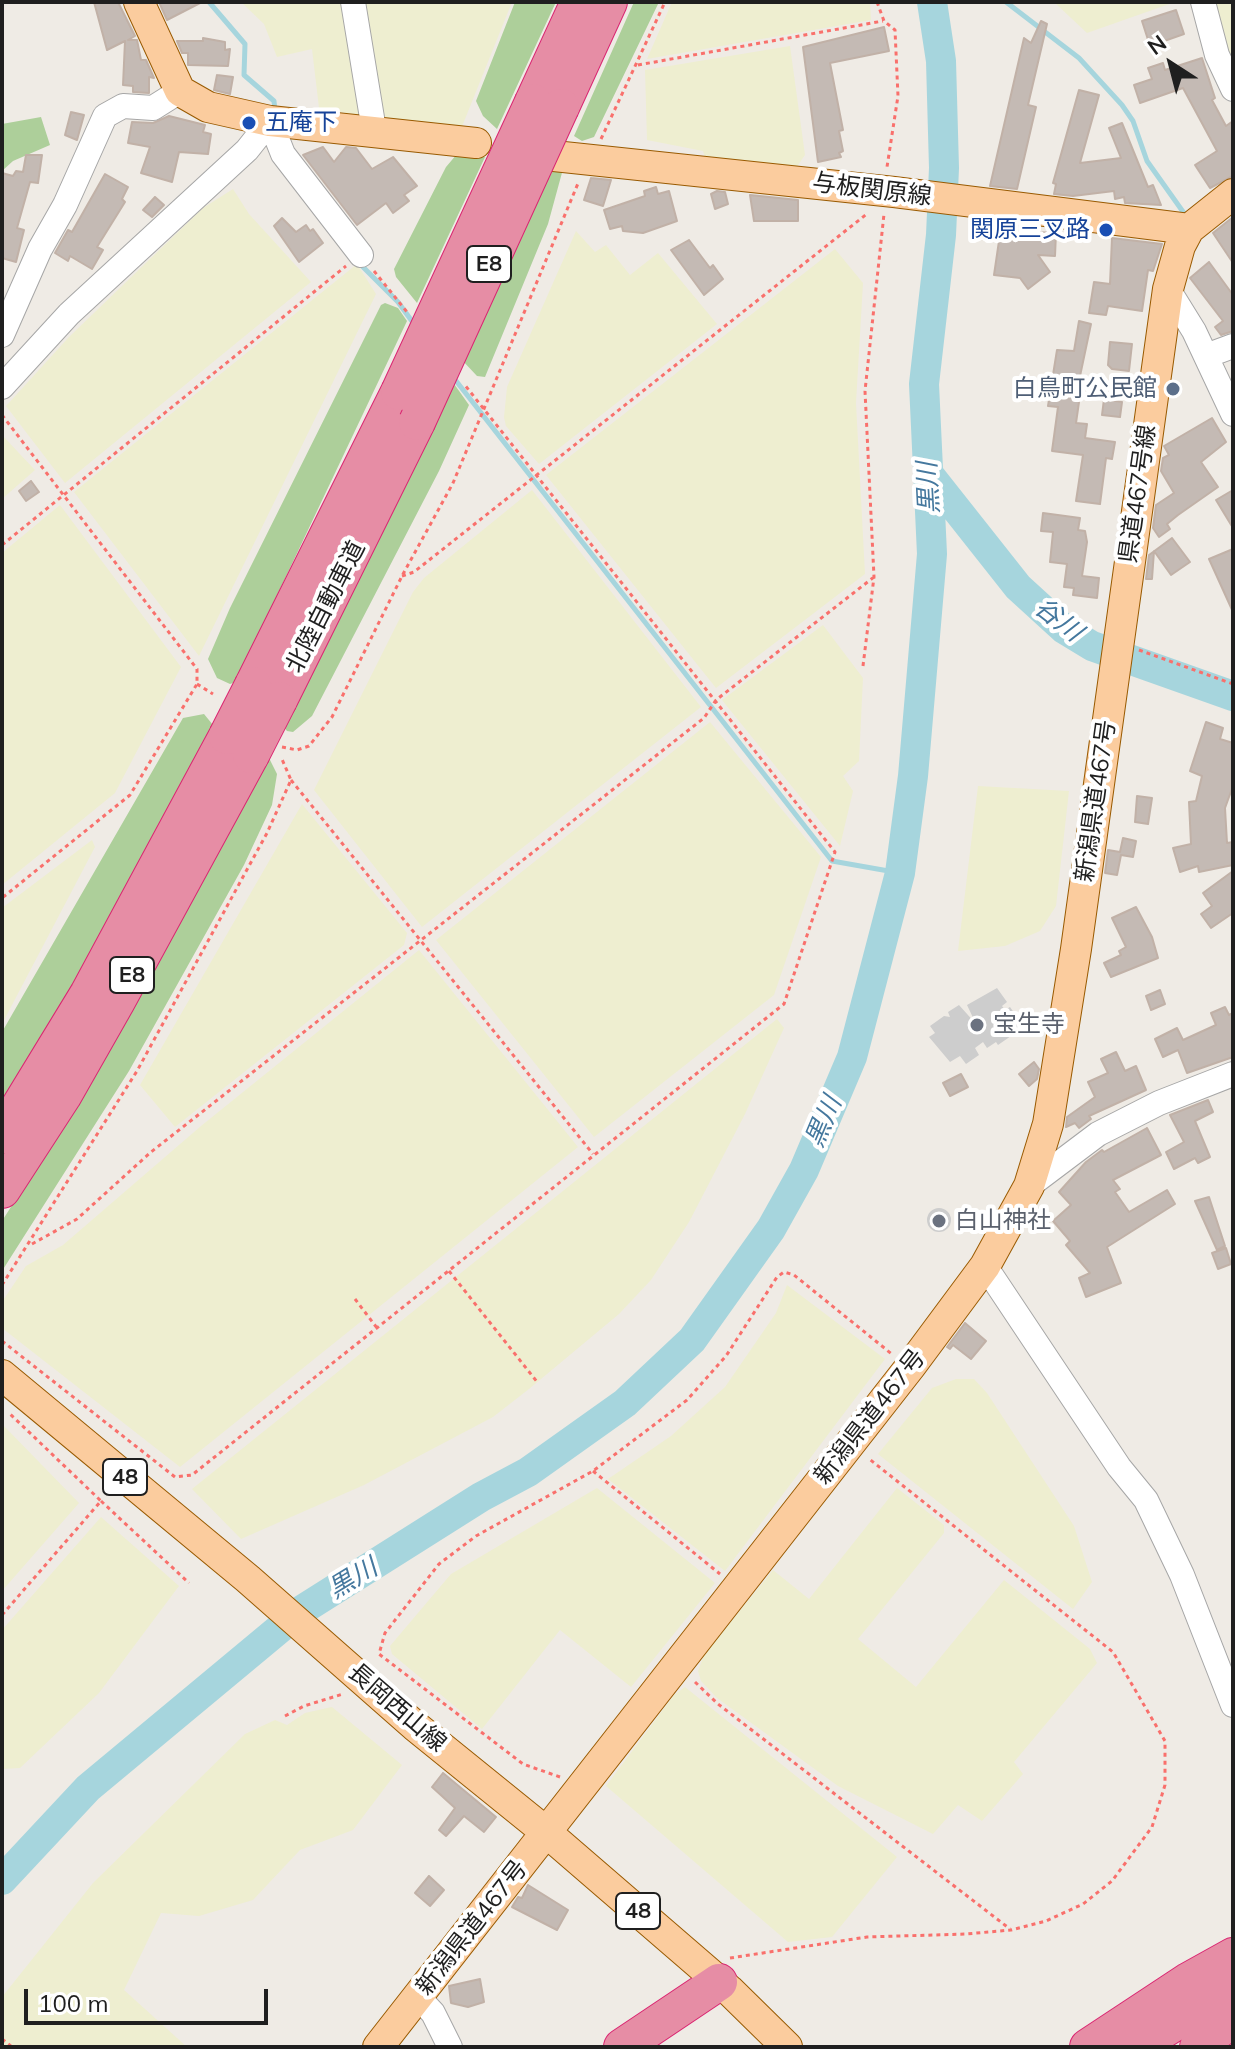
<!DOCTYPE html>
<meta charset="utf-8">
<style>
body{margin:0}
#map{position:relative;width:1235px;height:2049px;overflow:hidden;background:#efebe5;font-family:Mulish,sans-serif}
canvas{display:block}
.frame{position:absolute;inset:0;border:4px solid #1f1f1f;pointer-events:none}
.north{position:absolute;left:1131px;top:24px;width:80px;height:80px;-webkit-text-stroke:6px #fff;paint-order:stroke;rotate:324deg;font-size:22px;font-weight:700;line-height:32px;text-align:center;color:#1f1f1f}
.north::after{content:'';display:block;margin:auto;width:28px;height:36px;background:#1f1f1f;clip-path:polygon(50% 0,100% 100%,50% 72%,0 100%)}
.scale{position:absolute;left:24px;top:1989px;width:244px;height:36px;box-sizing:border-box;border:4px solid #1f1f1f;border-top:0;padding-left:10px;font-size:24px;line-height:28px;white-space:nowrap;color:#1f1f1f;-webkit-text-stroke:6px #fff;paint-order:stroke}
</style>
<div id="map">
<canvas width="1235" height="2049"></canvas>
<div class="frame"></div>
<div class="north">N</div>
<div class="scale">100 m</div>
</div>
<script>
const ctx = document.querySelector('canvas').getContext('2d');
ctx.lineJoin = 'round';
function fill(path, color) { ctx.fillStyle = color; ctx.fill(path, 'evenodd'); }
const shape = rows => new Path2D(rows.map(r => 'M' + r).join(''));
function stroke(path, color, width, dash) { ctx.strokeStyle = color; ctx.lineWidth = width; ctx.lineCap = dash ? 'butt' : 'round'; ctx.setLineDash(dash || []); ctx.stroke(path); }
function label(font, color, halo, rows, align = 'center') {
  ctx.font = font + ' Mulish,"Noto Sans JP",sans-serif'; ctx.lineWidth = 8; ctx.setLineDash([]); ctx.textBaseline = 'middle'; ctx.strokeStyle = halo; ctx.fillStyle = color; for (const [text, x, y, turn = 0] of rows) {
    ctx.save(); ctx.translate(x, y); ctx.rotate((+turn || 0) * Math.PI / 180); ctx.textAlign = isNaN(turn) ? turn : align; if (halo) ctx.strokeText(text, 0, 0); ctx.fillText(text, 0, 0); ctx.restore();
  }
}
const religious = shape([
 [997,988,1007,1002,1002,1006,1005,1010,1010,1007,1024,1027,998,1045,996,1042,987,1048,983,1042,975,1048,979,1055,966,1064,960,1056,950,1062,929,1037,935,1033,930,1026,944,1016,950,1017,948,1012,959,1005,976,1024,967,1005],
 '927 1220a12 12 0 1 1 24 0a12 12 0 1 1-24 0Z'
]);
const farmland = shape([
 [241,2,512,2,459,134,319,108,312,49,277,57,264,24],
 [672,2,870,2,871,20,647,59],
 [1054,2,1175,2,1087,33],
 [1208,2,1233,2,1233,68],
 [790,46,805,155,796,168,706,160,703,151,647,140,645,70],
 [233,189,249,214,311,282,65,483,6,406,69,337,203,208],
 [576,231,595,252,606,245,630,275,658,253,717,324,539,464,506,426,504,417,507,387],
 [835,249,863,283,856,403,865,574,716,688,546,475],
 [357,264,376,294,199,656,74,492],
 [2,435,35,470,2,499],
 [532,490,701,707,422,927,314,790,413,592,424,578],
 [60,505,181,667,115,793,2,885,2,553],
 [823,625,863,678,859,761,843,776,853,791,840,846,722,700],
 [710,722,821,857,774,995,594,1137,436,940],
 [978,786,1069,791,1056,906,1040,931,1005,946,958,951],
 [302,804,407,933,404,945,175,1127,140,1085],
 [92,840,95,847,2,1024,2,908],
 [419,950,578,1147,180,1467,2,1328,2,1302,26,1266,63,1245,201,1126],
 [777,1019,784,1028,745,1114,689,1222,651,1280,619,1314,529,1389,493,1417,364,1485,241,1539,192,1489],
 [787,1285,885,1359,725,1571,608,1479,671,1436,725,1387,776,1313],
 [956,1379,974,1379,987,1393,1074,1526,1092,1582,1073,1609,878,1454,932,1388],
 [2,1424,79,1503,2,1591],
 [597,1488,715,1583,631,1687,560,1630,482,1729,392,1654,390,1646,451,1574],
 [897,1488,944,1525,944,1533,858,1639,916,1687,1004,1580,1090,1649,1097,1663,1014,1762,1023,1774,982,1821,958,1805,933,1834,838,1786,717,1698,701,1681,698,1671,704,1655,773,1570,809,1599],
 [101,1517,179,1586,99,1693,20,1768,2,1769,2,1630],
 [685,1687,897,1857,832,1937,788,1942,606,1786,674,1695],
 [332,1707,402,1765,353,1830,300,1850,253,1900,199,1916,161,1913,124,1990,187,2047,2,2047,2,1997,93,1883,245,1734,275,1720,287,1725,305,1713]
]);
const forest = shape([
 [515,2,556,2,497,129,483,116,476,101],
 [634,2,659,2,594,137,582,141,574,136],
 [41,117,50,145,13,161,2,171,2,124],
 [469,151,485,157,417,303,396,277,394,269,446,167,457,154],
 [552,165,563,169,548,224,485,377,477,376,461,359],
 [385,303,398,308,407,321,236,682,230,684,217,678,208,659,230,608,381,305],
 [452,381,469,405,439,471,312,716,293,732,287,731,281,724],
 [204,714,213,725,113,918,2,1100,2,1032,183,718],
 [266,752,277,774,272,805,244,865,129,1071,2,1271,2,1221,105,1059,236,818]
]);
const stream = shape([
 [209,2,245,44,244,75,274,101,275,111],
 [1006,2,1079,58,1122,105,1133,121,1147,161,1186,216],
 [360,264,398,302,414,324],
 [453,377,832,861,900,873]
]);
const river = shape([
 [931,477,1018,587,1064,629,1092,646,1233,696],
 [2,1880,88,1788,302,1610,481,1497,528,1472,625,1403,692,1340,771,1229,804,1170,852,1057,900,873,913,776,932,554,924,384,941,235,944,168,941,61,932,2]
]);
const building = shape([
 [94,2,118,2,135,36,128,40,137,40,141,60,146,60,154,78,149,77,149,93,133,92,133,86,123,85,125,41,107,50,94,2],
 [159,2,202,2,167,20,159,2],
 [1176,10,1184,34,1150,46,1142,21,1176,10],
 [1041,21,1047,24,1028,105,1036,107,1017,189,990,186,1024,38,1031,43,1041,21],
 [884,27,889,51,830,63,843,130,839,131,843,151,839,153,841,157,818,162,803,47,884,27],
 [203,38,225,42,225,50,230,49,228,66,188,65,188,53,182,53,177,41,203,41,203,38],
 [1202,58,1215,98,1212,100,1226,126,1233,121,1233,176,1210,188,1195,165,1217,151,1183,88,1140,103,1134,85,1152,79,1148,68,1163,63,1165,70,1202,58],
 [217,75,233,77,230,94,214,90,217,75],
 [1079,90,1099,95,1080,163,1121,158,1109,128,1122,123,1148,187,1153,185,1161,205,1125,203,1124,197,1115,199,1114,191,1073,196,1054,194,1056,184,1053,183,1079,90],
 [71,112,84,115,77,140,65,135,71,112],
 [169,116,205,125,203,132,211,134,208,154,179,152,172,182,141,173,150,147,128,143,132,122,153,123,169,116],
 [323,147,334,162,346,147,356,148,372,169,393,157,417,186,404,195,409,201,393,213,386,203,357,225,303,155,323,147],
 [26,155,42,155,38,183,30,182,17,228,24,230,16,262,2,258,2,173,13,176,16,171,23,172,26,155],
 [105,174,128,187,122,199,125,202,97,247,103,250,92,269,70,256,68,261,55,253,68,230,72,232,105,174],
 [591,178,611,180,603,206,584,200,591,178],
 [656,187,658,194,669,191,677,221,643,233,623,231,622,226,610,229,604,210,645,196,644,191,656,187],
 [717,191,725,192,728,204,715,209,711,194,717,191],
 [750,195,798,200,798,221,754,221,750,195],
 [155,197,164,205,152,217,143,210,155,197],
 [1233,217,1233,263,1213,233,1233,217],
 [282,218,296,232,306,225,310,231,313,229,323,243,299,262,274,226,282,218],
 [983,221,1033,228,1034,232,1056,233,1055,256,1038,255,1050,272,1028,289,1020,278,994,275,999,241,981,239,983,221],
 [1112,238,1162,244,1153,271,1148,270,1142,311,1108,306,1106,315,1089,313,1094,282,1110,284,1112,238],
 [689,240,710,268,713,265,723,279,704,295,671,250,689,240],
 [1209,262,1233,295,1233,331,1221,335,1215,327,1223,321,1190,278,1209,262],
 [1079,321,1091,324,1076,395,1080,395,1076,423,1087,424,1085,438,1115,442,1112,459,1106,458,1100,504,1076,501,1083,455,1052,451,1058,407,1048,406,1057,350,1074,351,1079,321],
 [1110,342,1132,344,1129,371,1112,369,1108,365,1110,342],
 [1104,399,1122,402,1120,417,1102,415,1104,399],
 [1212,418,1226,442,1201,462,1218,487,1178,515,1167,524,1170,529,1159,537,1153,528,1156,505,1174,493,1161,471,1163,458,1169,455,1164,446,1212,418],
 [31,481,39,492,26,501,19,491,31,481],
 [1233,490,1233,528,1216,500,1233,490],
 [1043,513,1080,518,1078,530,1085,531,1087,542,1082,576,1099,578,1097,598,1073,595,1074,588,1064,587,1067,564,1050,562,1053,532,1041,531,1043,513],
 [1172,538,1190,562,1171,575,1154,551,1152,579,1146,579,1149,555,1172,538],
 [1233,549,1233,612,1209,559,1233,549],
 [1206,722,1223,728,1220,739,1233,743,1233,786,1225,808,1227,843,1233,842,1233,865,1199,872,1198,866,1180,872,1173,848,1191,844,1189,802,1196,801,1202,776,1190,771,1206,722],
 [1137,796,1152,798,1148,824,1135,822,1137,796],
 [1123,838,1136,841,1133,857,1121,855,1117,875,1105,873,1108,850,1120,852,1123,838],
 [1233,871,1233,913,1211,928,1201,914,1212,906,1203,893,1233,871],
 [1136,907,1152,937,1158,958,1111,977,1104,963,1121,955,1119,951,1126,947,1112,918,1136,907],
 [1160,990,1165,1004,1151,1010,1146,996,1160,990],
 [1225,1007,1229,1015,1233,1013,1233,1057,1187,1073,1178,1050,1163,1057,1155,1039,1177,1028,1183,1040,1216,1025,1211,1013,1225,1007],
 [1116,1052,1125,1071,1136,1066,1146,1090,1089,1116,1091,1119,1079,1128,1075,1123,1066,1127,1067,1117,1095,1097,1088,1082,1108,1073,1101,1059,1116,1052],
 [1034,1062,1039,1069,1037,1079,1029,1086,1019,1074,1034,1062],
 [961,1074,968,1087,950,1096,943,1083,961,1074],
 [1208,1100,1213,1112,1195,1121,1210,1157,1198,1163,1195,1158,1174,1169,1166,1152,1184,1142,1170,1115,1208,1100],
 [1147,1128,1161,1155,1113,1180,1120,1189,1115,1192,1129,1212,1167,1190,1175,1204,1107,1247,1121,1283,1086,1297,1079,1278,1090,1273,1066,1245,1070,1241,1053,1221,1071,1205,1059,1192,1086,1162,1102,1150,1104,1152,1147,1128],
 [1209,1197,1225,1246,1217,1250,1195,1201,1209,1197],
 [1226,1248,1231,1264,1218,1269,1212,1253,1226,1248],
 [965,1323,986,1341,971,1359,953,1345,950,1349,947,1347,965,1323],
 [443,1773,496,1817,484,1832,464,1816,446,1836,439,1830,455,1808,432,1787,443,1773],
 [429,1876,444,1890,430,1906,415,1893,429,1876],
 [528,1885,568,1910,557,1930,512,1907,518,1897,522,1898,528,1885],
 [480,1979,484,2002,468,2007,451,2003,449,1986,480,1979]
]);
const path = shape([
 [877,2,884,21,895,30,898,96,887,167],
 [638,65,883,21],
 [601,139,665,2],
 [374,271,407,312],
 [2,415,197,669,197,684,130,795,2,898],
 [2,545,346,266],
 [402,576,414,572,868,213],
 [1139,650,1233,684],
 [863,666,874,577,865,391,884,214],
 [197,684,213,694],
 [282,747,297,750,309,746,332,717,402,576,453,483,579,181],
 [291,780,593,1154],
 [32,1244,77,1219,151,1152,704,718,716,700,874,577],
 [449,1271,538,1383],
 [2,1285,137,1071,267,833,291,780,281,757],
 [355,1299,377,1328],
 [2,1341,175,1477,192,1475,784,1004,835,852,464,384],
 [593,1471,720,1574],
 [101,1501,189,1583],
 [2,1615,101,1501,8,1412],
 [695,1682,718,1704,1010,1929],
 [285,1716,304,1706,343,1694],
 [560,1777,523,1764,379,1654,385,1633,439,1564,476,1536,593,1471,687,1400,726,1356,777,1277,784,1272,794,1275,893,1355],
 [730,1958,867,1937,966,1934,1011,1930,1046,1921,1083,1904,1112,1881,1152,1827,1165,1785,1165,1741,1113,1652,868,1458],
 [2,2039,12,2047]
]);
const minor = shape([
 [353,2,374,130],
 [1203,2,1217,55,1233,89],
 [270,121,283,154,361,255],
 [1168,289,1194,331,1233,414],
 [2,335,40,249,65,205,105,116,123,106,153,108,180,91],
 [1206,356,1233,346],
 [2,387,69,314,247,150,270,121],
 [1029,1186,1098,1134,1159,1103,1233,1074],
 [985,1266,1119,1467,1146,1500,1182,1575,1233,1705],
 [418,1997,433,2013,450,2047]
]);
const major = shape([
 [139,2,180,91,208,107,270,121,476,143],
 [554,156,894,192,1189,229],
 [2,1375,248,1579,415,1726,546,1832,729,1990,787,2047],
 [378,2047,910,1367,985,1266,1029,1186,1048,1124,1076,949,1168,289,1180,246,1189,229,1233,194]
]);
const highway = shape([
 [533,102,579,2],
 [561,107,609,2],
 [253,685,399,392],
 [279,700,417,422],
 [2,1135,88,994,227,736],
 [2,1190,63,1096,117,1001,251,755],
 [622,2047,719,1982],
 [1088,2047,1188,1981,1233,1956],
 [1136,2047,1233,1986],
 [1198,2047,1233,2018]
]);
const highwayBridge = shape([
 [399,392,533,102],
 [417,422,561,107],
 [227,736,253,685],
 [251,755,279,700]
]);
const markers = [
 [249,123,8,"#1a4fb4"],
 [1106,230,8,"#1a4fb4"],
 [1173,389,8,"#5c6f8a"],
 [977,1025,8,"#6b7280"],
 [939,1221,8,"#6b7280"]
];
const shields = [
 [489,264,44],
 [132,975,44],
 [125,1477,44],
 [638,1911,44]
];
const shieldNames = [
 ["E8",489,264],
 ["E8",132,975],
 ["48",125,1477],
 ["48",638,1911]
];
const transitNames = [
 ["五庵下",265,123],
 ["関原三叉路",1090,230,"right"]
];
const streetNames = [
 ["与板関原線",872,190,7],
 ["県道467号線",1138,494,-82],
 ["北陸自動車道",326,607,-63],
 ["新潟県道467号",1096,801,-82],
 ["新潟県道467号",870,1417,-52],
 ["長岡西山線",397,1708,41],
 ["新潟県道467号",472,1928,-52]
];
const serviceNames = [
 ["白鳥町公民館",1157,389]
];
const worshipNames = [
 ["宝生寺",993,1025],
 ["白山神社",955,1221]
];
const waterNames = [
 ["黒川",929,488,-93],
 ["谷川",1058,620,38],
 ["黒川",824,1122,-67],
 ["黒川",353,1579,-31]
];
fill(religious, '#cdcdcd');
fill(farmland, '#eeeed0');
fill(forest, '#adcf9a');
stroke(stream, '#a6d5dd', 5);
stroke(river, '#a6d5dd', 30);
fill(building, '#c4bab4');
stroke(building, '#c1b1a7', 2);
stroke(minor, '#a6a6a6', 26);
stroke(major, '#995a01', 32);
stroke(highway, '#da2571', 38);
stroke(path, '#f9706c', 3, [4, 4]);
stroke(minor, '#fff', 24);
stroke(major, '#fbcc9e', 30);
stroke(highway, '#e68da5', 36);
stroke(highwayBridge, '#da2571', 38, []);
stroke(highwayBridge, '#e68da5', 36);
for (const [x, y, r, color] of markers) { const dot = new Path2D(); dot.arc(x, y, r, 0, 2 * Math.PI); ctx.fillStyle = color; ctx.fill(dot); stroke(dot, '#fff', 3); }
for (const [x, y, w] of shields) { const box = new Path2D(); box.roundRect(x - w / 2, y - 18, w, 36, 6); ctx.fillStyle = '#fff'; ctx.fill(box); stroke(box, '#1f1f1f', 2); }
label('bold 22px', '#1f1f1f', null, shieldNames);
label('24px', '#164399', '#fff', transitNames, 'left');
label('24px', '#1f1f1f', '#fff', streetNames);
label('24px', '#4e5e75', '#fff', serviceNames, 'right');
label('24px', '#5b616d', '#fff', worshipNames, 'left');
label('italic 26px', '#45789e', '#fff', waterNames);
</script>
